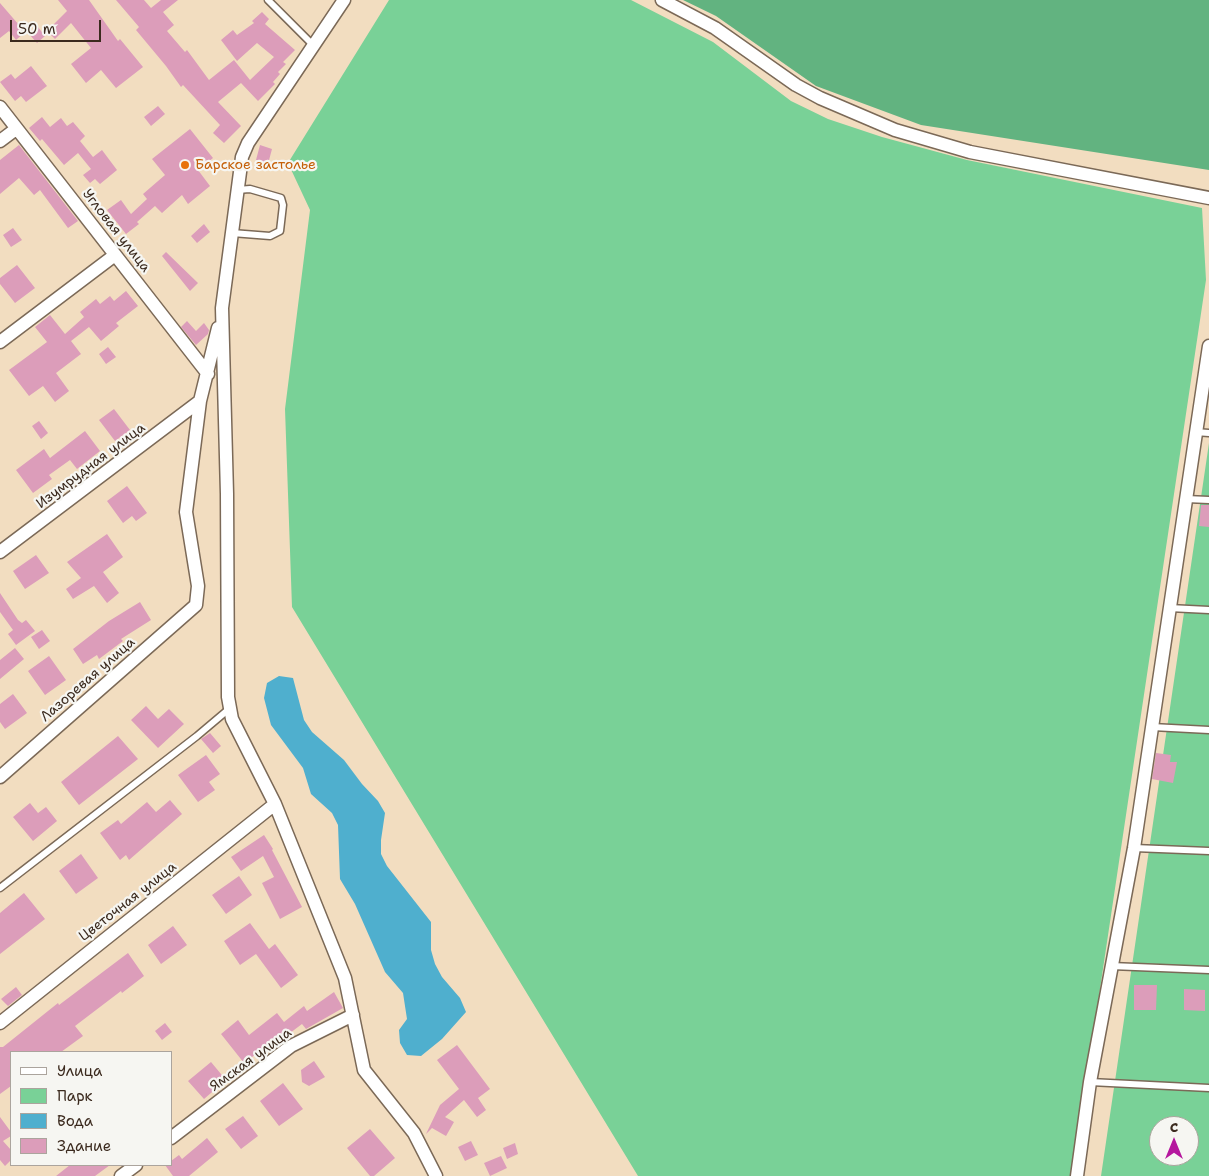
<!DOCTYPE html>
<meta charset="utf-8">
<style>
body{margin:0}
#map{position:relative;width:1209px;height:1176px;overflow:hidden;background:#f2ddc0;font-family:"Shantell Sans",sans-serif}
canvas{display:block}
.legend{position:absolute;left:10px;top:1051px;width:162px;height:115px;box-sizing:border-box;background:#f6f6f2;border:1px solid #aba49d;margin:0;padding:6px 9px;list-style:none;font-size:15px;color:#3b2a1e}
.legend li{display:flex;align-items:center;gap:10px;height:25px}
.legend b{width:25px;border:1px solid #aba49d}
.north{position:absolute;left:1149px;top:1116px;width:50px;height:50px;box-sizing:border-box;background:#f6f6f2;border:1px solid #aba49d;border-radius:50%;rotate:0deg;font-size:14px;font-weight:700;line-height:20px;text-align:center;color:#3b2a1e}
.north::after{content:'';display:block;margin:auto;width:18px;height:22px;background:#b5179e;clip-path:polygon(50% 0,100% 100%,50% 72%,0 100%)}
.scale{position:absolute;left:10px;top:20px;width:91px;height:22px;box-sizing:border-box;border:2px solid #3b2a1e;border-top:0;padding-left:6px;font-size:15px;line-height:18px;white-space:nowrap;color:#3b2a1e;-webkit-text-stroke:4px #f6f6f2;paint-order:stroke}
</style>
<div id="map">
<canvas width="1209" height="1176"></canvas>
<ul class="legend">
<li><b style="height:6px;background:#fff"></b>Улица</li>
<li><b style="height:14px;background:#79d197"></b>Парк</li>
<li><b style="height:14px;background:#4fafce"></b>Вода</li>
<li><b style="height:14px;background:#dc9dba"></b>Здание</li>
</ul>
<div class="north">С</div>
<div class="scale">50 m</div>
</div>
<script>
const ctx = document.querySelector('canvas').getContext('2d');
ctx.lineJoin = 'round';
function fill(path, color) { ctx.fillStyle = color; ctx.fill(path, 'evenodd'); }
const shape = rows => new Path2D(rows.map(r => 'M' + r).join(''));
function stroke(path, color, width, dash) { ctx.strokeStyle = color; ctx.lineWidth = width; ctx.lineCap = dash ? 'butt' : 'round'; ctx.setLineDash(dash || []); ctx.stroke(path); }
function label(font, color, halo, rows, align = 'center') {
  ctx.font = font + ' "Shantell Sans",sans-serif'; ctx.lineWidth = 4.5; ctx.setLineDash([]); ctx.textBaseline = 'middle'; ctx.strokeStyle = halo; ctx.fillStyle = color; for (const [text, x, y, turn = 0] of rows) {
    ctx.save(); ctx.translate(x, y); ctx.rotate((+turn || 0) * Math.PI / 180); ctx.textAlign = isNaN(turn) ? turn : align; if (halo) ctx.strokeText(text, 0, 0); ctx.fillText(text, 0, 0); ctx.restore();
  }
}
const green = shape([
 [389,0,631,0,713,42,791,101,828,119,882,137,967,160,1202,208,1206,280,1072,1176,638,1176,292,607,285,409,310,210,288,163],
 [1209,443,1209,1176,1101,1176],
 [1159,1126,1189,1126,1189,1156,1159,1156]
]);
const forest = shape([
 [683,0,1209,0,1209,170,921,125,816,86,716,16]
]);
const water = shape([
 [279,676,293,678,304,720,312,732,344,760,362,784,378,801,385,813,381,840,381,854,387,866,431,922,431,950,435,964,442,977,460,998,466,1012,442,1039,421,1056,407,1055,400,1043,399,1030,407,1019,403,993,385,972,355,904,340,879,338,825,332,813,311,794,303,768,271,725,264,698,267,683]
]);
const building = shape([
 [58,0,89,0,118,41,120,39,143,67,116,88,101,70,86,83,71,64,91,48,71,23,55,39,47,31,67,11],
 [116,0,144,0,151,8,161,0,178,0,163,12,174,25,167,31,185,52,187,50,209,80,234,60,250,80,274,57,257,43,237,61,221,40,233,30,237,35,254,23,252,21,262,12,269,19,265,24,295,50,283,62,286,64,278,72,280,74,273,82,275,84,258,101,241,83,218,102,241,126,224,143,213,133,220,125,183,85,181,87,166,66,136,30,139,27],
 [0,3,25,32,16,40,9,31,0,38],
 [38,27,45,36,37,43,29,34],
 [31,66,47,86,26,102,21,96,15,101,0,82,11,74,15,79],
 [158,106,165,114,151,126,144,117],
 [42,117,50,127,61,118,67,126,73,122,85,136,80,141,93,157,102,150,117,170,100,184,95,179,90,183,83,175,91,169,78,153,64,165,42,139,40,141,29,128],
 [190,129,213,158,198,170,210,186,188,204,182,195,162,213,155,206,137,222,139,224,126,234,107,210,121,200,131,214,147,199,143,194,165,175,152,159],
 [19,145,78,221,68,228,40,190,34,195,19,178,0,194,0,160],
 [260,145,272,149,268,164,256,160],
 [204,224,210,232,197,243,191,236],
 [13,228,22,240,11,247,3,235],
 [166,252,198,283,190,291,162,256],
 [17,265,35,288,15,303,0,284,0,278],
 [126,291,138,306,116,323,119,326,101,341,89,327,71,341,81,354,56,373,69,391,55,402,43,386,29,396,9,370,47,342,35,327,50,315,65,334,84,317,80,312,96,299,100,304,110,296,114,301],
 [187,321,196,331,204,323,209,330,208,334,196,345,181,327],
 [108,347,116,357,106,364,99,354],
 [114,409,130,430,115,441,99,420],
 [39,421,48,433,41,439,32,426],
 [85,431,100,451,77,469,70,460,49,475,52,479,33,493,16,470,44,449,50,458],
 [127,486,147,513,136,521,132,516,123,523,107,501],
 [1201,505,1209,505,1209,527,1199,526],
 [107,534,123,557,103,572,119,593,107,603,94,586,73,599,66,589,81,578,67,562],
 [36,555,49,573,25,589,13,571],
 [0,593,18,620,22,623,26,620,35,631,16,645,8,634,13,630,0,612],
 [140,602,151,620,121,639,123,641,99,659,97,655,83,664,73,649,109,621],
 [42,630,50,641,39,649,31,637],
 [15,648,24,659,0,679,0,660],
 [49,656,66,680,45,695,28,671],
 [13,694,27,713,5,729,0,722,0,704],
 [146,706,158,719,169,709,184,724,158,748,131,720],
 [210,733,221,746,213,753,201,739],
 [118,736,138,759,79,805,61,782],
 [1156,753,1171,755,1170,762,1177,762,1173,783,1152,779],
 [206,755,220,774,209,782,215,790,198,802,178,775],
 [170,800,182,814,129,860,126,855,120,860,100,833,118,820,121,824,147,802,156,812],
 [30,803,38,813,46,807,57,821,33,841,13,817],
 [264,835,273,849,272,850,302,907,280,919,262,883,274,877,263,856,241,871,231,857],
 [81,854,98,878,76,894,59,871],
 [239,876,252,895,226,914,212,895],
 [24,893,45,919,0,954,0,913],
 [250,923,269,949,275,944,298,975,281,988,256,954,240,965,224,941],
 [173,926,187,945,161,964,148,945],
 [128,953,144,976,122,993,121,991,75,1026,83,1036,61,1052,11,1052,11,1086,0,1094,0,1047,3,1047,58,1003,59,1005],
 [1134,985,1157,985,1156,1010,1134,1010],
 [16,987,22,995,8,1006,1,999],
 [1184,989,1205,990,1205,1011,1184,1010],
 [334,992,343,1008,306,1029,302,1024,274,1045,272,1042,244,1063,221,1034,238,1020,249,1035,277,1013,284,1022,304,1006,307,1011],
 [165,1023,172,1032,162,1040,155,1031],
 [457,1045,490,1089,478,1098,486,1110,477,1117,464,1100,445,1117,454,1122,446,1136,432,1128,426,1134,440,1105,459,1089,437,1060],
 [314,1061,325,1077,309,1086,302,1082,301,1070],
 [211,1062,226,1080,204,1099,188,1081],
 [283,1083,303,1109,279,1126,260,1101],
 [243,1116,258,1136,241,1149,225,1129],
 [0,1117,11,1132,11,1136,3,1141,11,1150,11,1160,5,1166,0,1160],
 [370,1129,395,1158,374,1176,370,1176,347,1148],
 [207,1138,218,1152,189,1176,173,1176,165,1165,171,1165,171,1161,179,1155,182,1159],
 [471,1141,478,1155,465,1161,458,1147],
 [515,1143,518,1154,507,1159,503,1148],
 [501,1156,507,1168,490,1176,484,1163],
 [70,1165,110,1165,95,1176,56,1176]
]);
const service = shape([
 [268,0,313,45],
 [232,233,270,236,280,231,283,205,281,198,250,189,237,190],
 [1195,432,1209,433],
 [1186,499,1209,500],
 [1169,608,1209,610],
 [1152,727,1209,730],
 [1134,848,1209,851],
 [0,888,197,736,229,709],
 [1111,966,1209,970],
 [1090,1082,1209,1088]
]);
const minor = shape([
 [344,0,248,143,242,157,222,308,227,494,228,697,232,719,275,804,345,978,364,1070,414,1133,436,1176],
 [662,0,715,28,796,85,820,98,895,130,970,152,1209,198],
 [0,107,208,374],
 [0,141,16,129],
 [0,342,115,255],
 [0,552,200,401],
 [0,777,196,605,198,586,186,512,200,401,218,328],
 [0,1023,275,804],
 [171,1138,291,1046,353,1015],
 [121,1176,136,1165],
 [1077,1176,1090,1082,1134,848,1209,346]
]);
const markers = [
 [185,165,5,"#e8710a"]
];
const foodNames = [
 ["Барское застолье",195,165]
];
const streetNames = [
 ["Угловая улица",116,231,52],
 ["Изумрудная улица",91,466,-37],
 ["Лазоревая улица",88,680,-41],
 ["Цветочная улица",128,902,-38],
 ["Ямская улица",251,1060,-36]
];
fill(green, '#79d197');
fill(forest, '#62b380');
fill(water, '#4fafce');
fill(building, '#dc9dba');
stroke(service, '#7b6957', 9);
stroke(minor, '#7b6957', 15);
stroke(service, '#fff', 6);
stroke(minor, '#fff', 12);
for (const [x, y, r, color] of markers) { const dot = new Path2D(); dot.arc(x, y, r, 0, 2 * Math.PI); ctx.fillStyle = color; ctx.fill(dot); stroke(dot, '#f6f6f2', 2); }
label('14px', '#c56008', '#f6f6f2', foodNames, 'left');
label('14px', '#3b2a1e', '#f6f6f2', streetNames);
</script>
